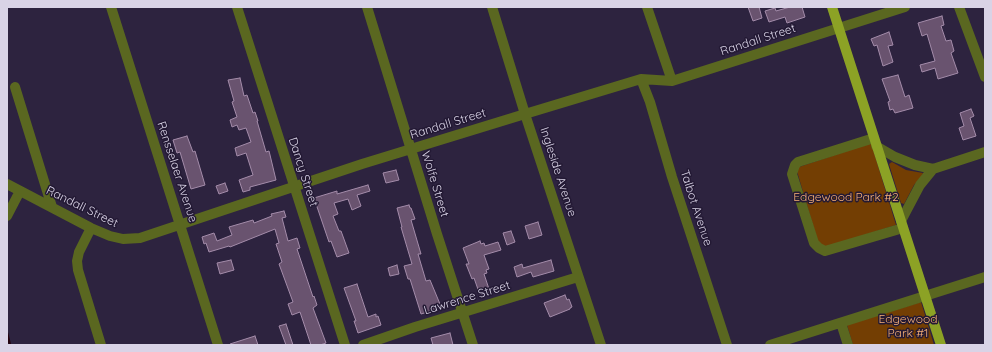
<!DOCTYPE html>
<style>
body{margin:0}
#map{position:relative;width:992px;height:352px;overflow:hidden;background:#2d233f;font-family:Quicksand,sans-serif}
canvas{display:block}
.frame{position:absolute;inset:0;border:8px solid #d9d3e6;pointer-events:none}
</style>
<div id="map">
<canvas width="992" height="352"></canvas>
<div class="frame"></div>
</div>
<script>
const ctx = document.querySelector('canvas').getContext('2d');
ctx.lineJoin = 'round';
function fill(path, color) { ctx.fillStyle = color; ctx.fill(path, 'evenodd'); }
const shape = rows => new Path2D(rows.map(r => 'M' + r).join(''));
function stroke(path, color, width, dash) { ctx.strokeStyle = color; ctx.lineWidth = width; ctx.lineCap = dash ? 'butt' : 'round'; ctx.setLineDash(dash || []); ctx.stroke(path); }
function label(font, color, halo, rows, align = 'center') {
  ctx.font = font + ' Quicksand,sans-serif'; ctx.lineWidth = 3; ctx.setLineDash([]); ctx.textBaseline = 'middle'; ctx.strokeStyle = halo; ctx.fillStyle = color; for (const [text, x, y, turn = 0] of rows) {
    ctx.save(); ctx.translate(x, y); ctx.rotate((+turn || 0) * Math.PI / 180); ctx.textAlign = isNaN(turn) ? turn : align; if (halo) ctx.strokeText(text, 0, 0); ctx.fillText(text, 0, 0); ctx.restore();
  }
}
const green = shape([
 [871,143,896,225,820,249,796,168],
 [892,162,906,170,923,173,922,176,914,185,904,204,901,203,889,164],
 [921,302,934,345,853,345,847,325]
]);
const stream = shape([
 [7,333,10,345]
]);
const building = shape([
 [748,7,759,7,762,18,753,21,748,7],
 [790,7,802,7,805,17,787,23,785,17,769,22,765,11,775,8,776,11,790,7],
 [942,16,944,25,941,26,946,41,951,40,954,51,951,53,958,73,938,79,935,68,922,72,920,65,935,61,927,34,922,36,918,23,942,16],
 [889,32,893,45,888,46,893,62,883,66,877,45,874,46,871,39,889,32],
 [898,75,905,97,909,95,913,108,895,113,893,109,890,110,888,102,890,101,882,79,898,75],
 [240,78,244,96,247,95,253,113,255,112,258,121,257,121,266,152,269,151,270,155,276,180,250,187,250,190,243,192,239,180,253,175,246,153,237,156,235,148,251,142,246,128,239,130,237,125,232,127,230,120,237,117,232,102,234,101,228,80,240,78],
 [971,109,974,116,970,118,976,136,963,140,959,128,964,126,960,113,971,109],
 [187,136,193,152,195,151,205,185,191,189,180,152,177,153,173,140,187,136],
 [396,170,399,180,386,183,383,173,396,170],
 [225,183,228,191,219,194,216,186,225,183],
 [368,185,370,191,357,195,361,206,352,210,348,199,334,203,338,214,333,216,339,231,341,231,349,253,337,257,331,241,329,242,314,198,337,191,337,194,368,185],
 [409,205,410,208,411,208,415,219,411,220,421,254,418,254,426,281,430,280,440,304,437,305,438,309,421,314,410,279,408,279,404,266,412,264,401,227,402,227,397,208,409,205],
 [284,211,286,217,282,218,288,241,297,238,300,248,297,249,313,297,314,296,317,305,313,308,326,343,320,345,311,345,300,312,292,315,288,304,293,302,279,264,282,262,276,244,279,243,275,229,230,247,229,246,209,252,206,243,204,244,202,237,214,233,217,241,232,235,229,227,253,220,254,223,272,216,271,214,284,211],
 [538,222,542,235,529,239,525,226,538,222],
 [511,231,515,242,507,245,503,233,511,231],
 [480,241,481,244,484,243,485,246,498,242,501,250,484,255,489,269,486,270,487,273,484,274,490,292,480,295,474,278,472,279,466,264,469,264,463,248,480,241],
 [231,260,234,270,220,274,217,263,231,260],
 [551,260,554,271,533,277,531,272,517,277,514,267,522,264,523,268,551,260],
 [397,265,399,274,390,276,388,268,397,265],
 [357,284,368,317,376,314,376,317,378,316,381,325,358,333,354,321,356,321,344,288,357,284],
 [565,295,567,300,569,299,572,307,570,308,570,309,550,317,544,303,565,295],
 [286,324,293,345,286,345,279,326,286,324],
 [450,333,453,345,433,345,431,338,450,333],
 [255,336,258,345,231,345,230,344,255,336]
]);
const minor = shape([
 [111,7,218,345],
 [237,7,345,345],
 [367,7,437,234,473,345],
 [492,7,525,114,601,345],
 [647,7,672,81],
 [959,7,985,77],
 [641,79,650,102,672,177,727,345],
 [15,87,52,207],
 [874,138,798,162,795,165,792,174,814,243,819,248,825,251,903,228],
 [876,146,895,157,915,165,933,169],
 [7,184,91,228,110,236,123,239,140,238,362,164,525,114,641,79,672,81,905,7],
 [7,216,20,191],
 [901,221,920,185,933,169,985,152],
 [91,228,79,252,77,261,78,270,101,345],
 [841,323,848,345],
 [363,345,415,327,578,277],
 [770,345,985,277]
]);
const major = shape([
 [832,7,941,345]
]);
const streetNames = [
 ["Randall Street",758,40,-18],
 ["Randall Street",448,124,-17],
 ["Rensselaer Avenue",177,172,72],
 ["Dancy Street",303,172,72],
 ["Ingleside Avenue",558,172,72],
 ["Wolfe Street",435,184,73],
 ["Randall Street",82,207,26],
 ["Talbot Avenue",696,208,72],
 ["Lawrence Street",467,298,-17]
];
const parkNames = [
 ["Edgewood Park #2",846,197],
 ["Edgewood",908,319],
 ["Park #1",908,333]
];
fill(green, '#733e03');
stroke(stream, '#23020f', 2.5);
fill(building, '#69536f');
stroke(building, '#a48caa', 1);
stroke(minor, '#5a6720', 10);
stroke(major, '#8ca225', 10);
label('12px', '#d9d3e6', '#231934', streetNames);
label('12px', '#f6b077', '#231934', parkNames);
</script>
